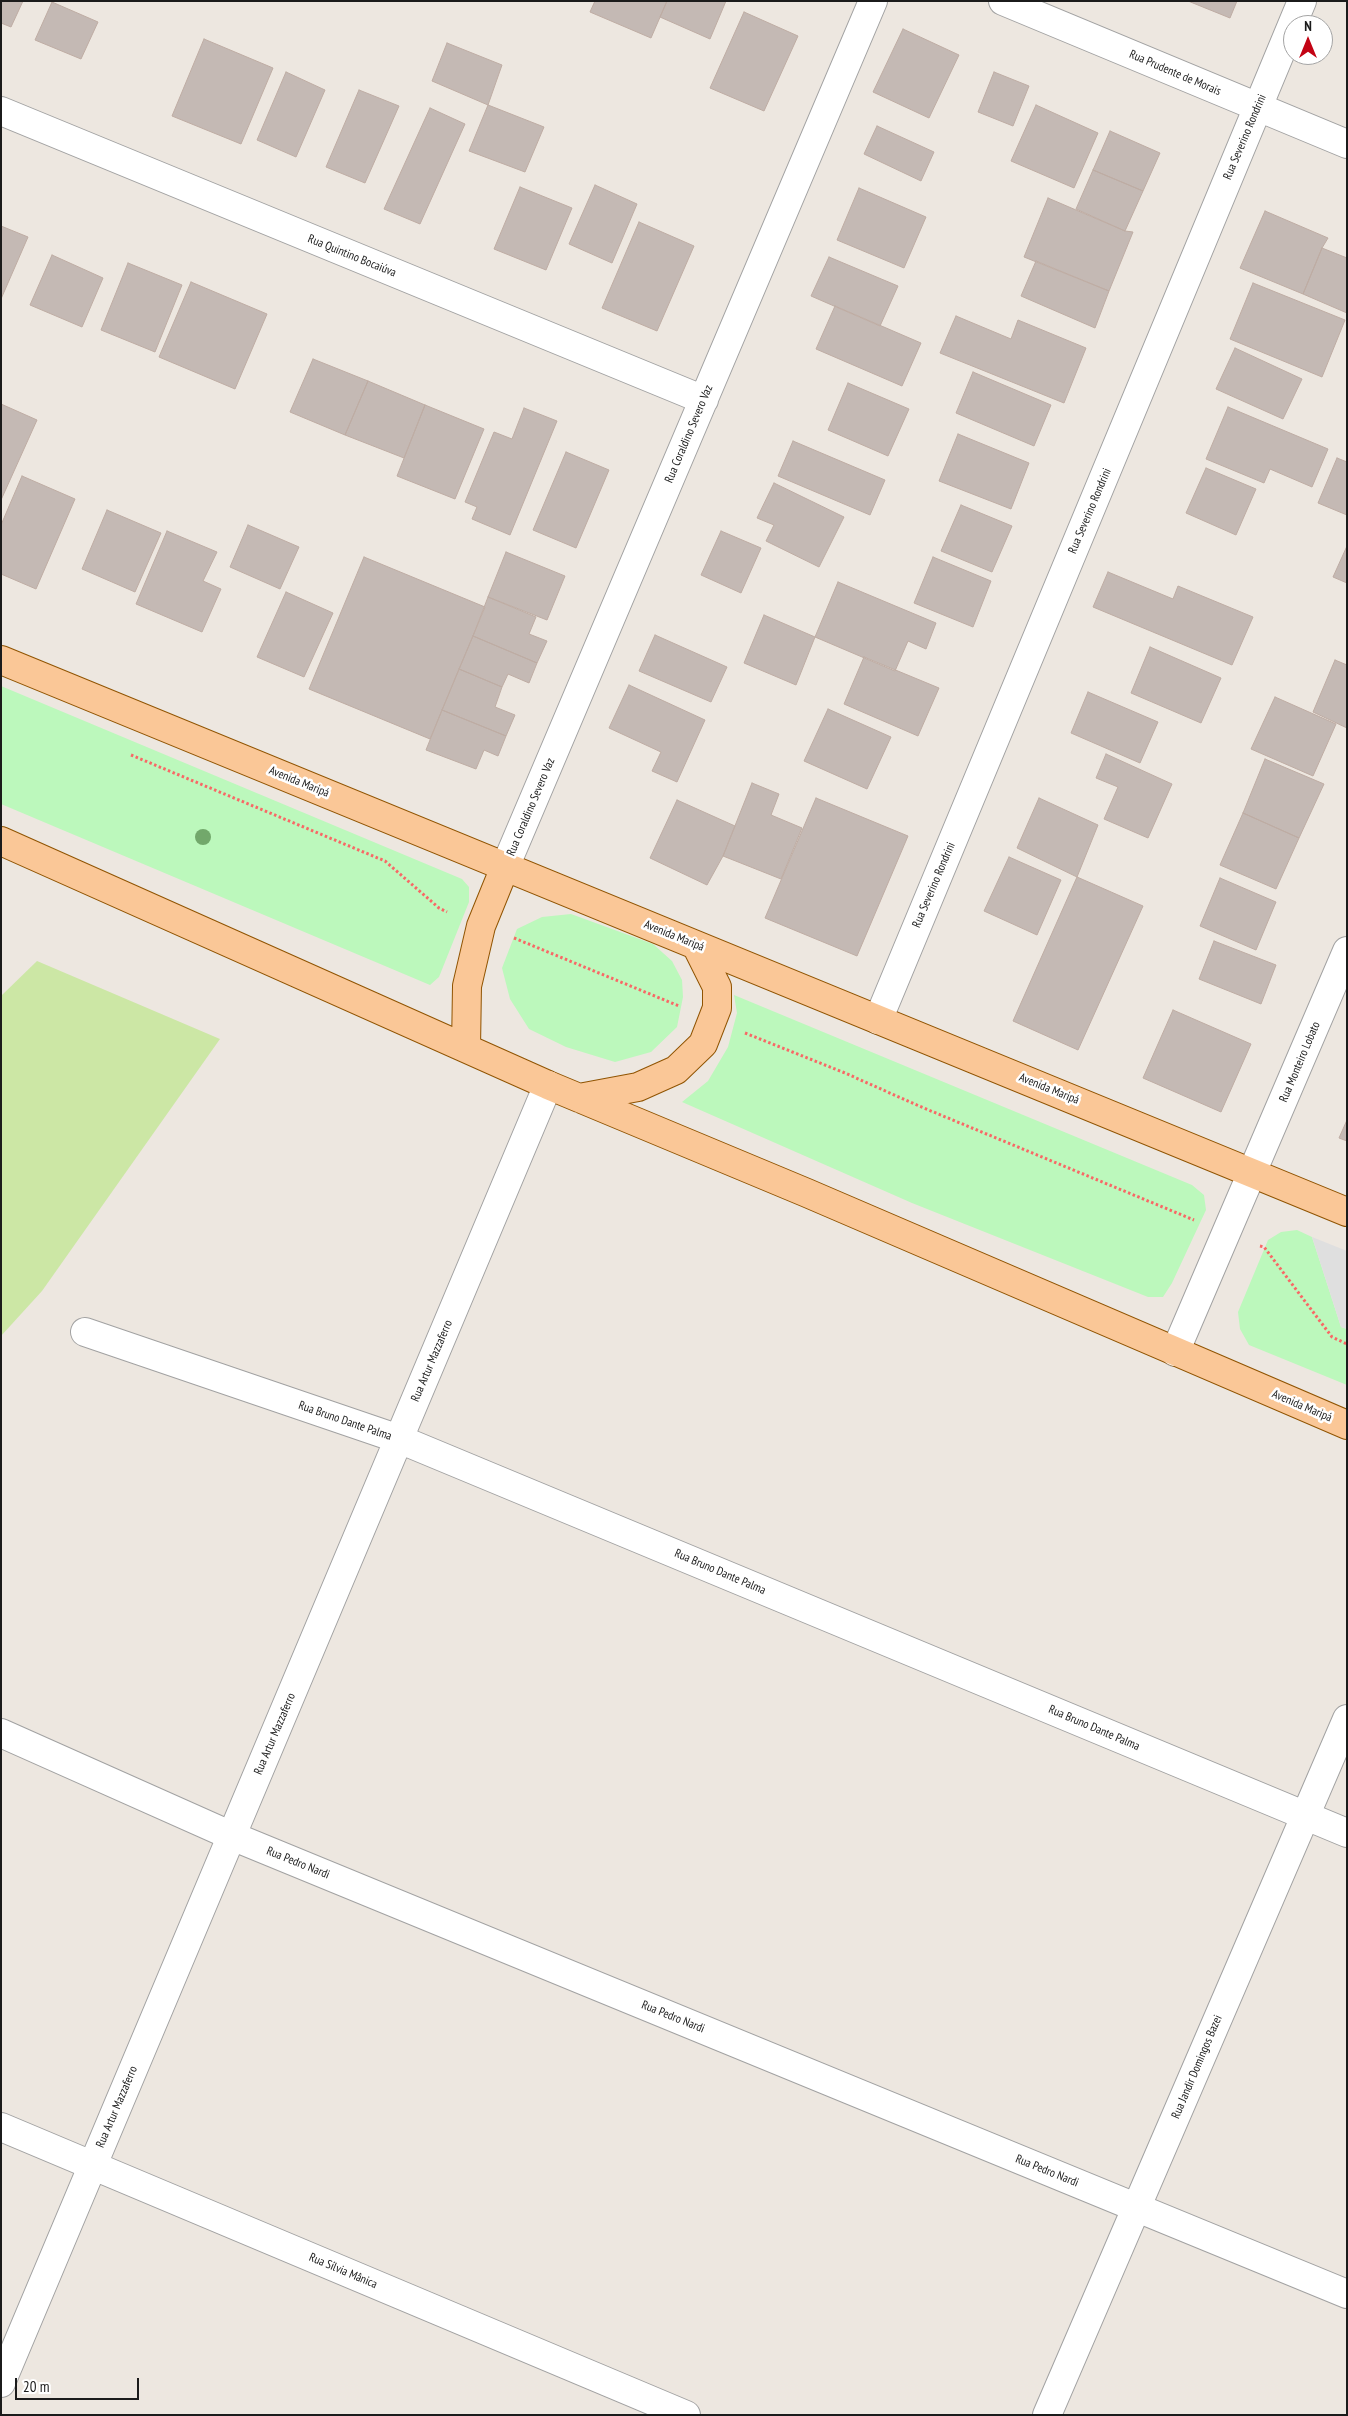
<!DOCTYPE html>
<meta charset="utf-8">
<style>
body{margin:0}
#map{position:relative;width:1348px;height:2416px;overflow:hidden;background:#ede7e0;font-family:"PT Sans Narrow",sans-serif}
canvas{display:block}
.frame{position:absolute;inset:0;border:2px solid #1b1b1b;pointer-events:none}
.north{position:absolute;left:1283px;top:15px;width:50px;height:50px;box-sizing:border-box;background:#fff;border:1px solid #a4a4a4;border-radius:50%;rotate:0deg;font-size:14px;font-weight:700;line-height:20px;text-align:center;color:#1b1b1b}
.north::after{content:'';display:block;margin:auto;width:18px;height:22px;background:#c30314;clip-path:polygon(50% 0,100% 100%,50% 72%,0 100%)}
.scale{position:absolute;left:15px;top:2378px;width:124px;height:22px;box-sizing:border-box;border:2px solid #1b1b1b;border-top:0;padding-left:6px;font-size:15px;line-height:18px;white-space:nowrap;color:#1b1b1b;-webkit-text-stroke:4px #fff;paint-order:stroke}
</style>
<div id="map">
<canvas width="1348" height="2416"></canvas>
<div class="frame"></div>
<div class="north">N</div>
<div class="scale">20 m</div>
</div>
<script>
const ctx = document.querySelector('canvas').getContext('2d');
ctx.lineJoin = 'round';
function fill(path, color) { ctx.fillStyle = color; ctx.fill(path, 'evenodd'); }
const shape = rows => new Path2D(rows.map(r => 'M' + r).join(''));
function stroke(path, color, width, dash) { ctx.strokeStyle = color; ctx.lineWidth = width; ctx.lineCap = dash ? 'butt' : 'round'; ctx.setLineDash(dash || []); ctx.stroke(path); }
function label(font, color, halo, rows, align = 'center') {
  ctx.font = font + ' "PT Sans Narrow",sans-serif'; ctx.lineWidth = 5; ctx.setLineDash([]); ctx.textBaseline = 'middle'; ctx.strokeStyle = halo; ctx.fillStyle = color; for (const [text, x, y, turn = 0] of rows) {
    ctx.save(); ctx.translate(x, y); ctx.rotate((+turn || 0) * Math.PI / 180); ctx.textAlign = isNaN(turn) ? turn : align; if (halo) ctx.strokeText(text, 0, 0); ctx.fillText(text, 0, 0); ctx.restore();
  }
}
const grass = shape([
 [37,961,220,1039,42,1291,1,1336,1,996]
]);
const park = shape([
 [1,686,462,879,469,887,469,902,439,977,430,985,1,804],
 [571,914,653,944,672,961,682,980,683,997,677,1027,651,1052,615,1062,566,1047,529,1029,510,999,502,968,517,929,542,917],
 [734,995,1192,1185,1204,1195,1206,1210,1172,1283,1163,1297,1148,1297,912,1203,682,1102,708,1081,728,1047,737,1013],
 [1297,1230,1312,1237,1341,1327,1347,1329,1347,1385,1249,1345,1240,1329,1238,1312,1268,1240,1281,1232]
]);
const parking = shape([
 [1312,1237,1347,1251,1347,1329,1341,1327]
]);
const building = shape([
 [1,1,23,1,11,27,1,23,1,1],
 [595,1,667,1,651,38,590,12,595,1],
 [667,1,726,1,710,39,660,17,667,1],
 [1188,1,1237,1,1230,18,1188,1],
 [52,2,98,22,81,59,35,40,52,2],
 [744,12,798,36,764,111,710,88,744,12],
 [903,29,959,55,929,118,873,92,903,29],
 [204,39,273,68,241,144,172,116,204,39],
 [447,43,502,65,488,105,432,81,447,43],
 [286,72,325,90,296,157,257,140,286,72],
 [994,72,1029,86,1013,126,978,112,994,72],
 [359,90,399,106,365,183,326,167,359,90],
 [488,105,544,127,525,172,469,151,488,105],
 [1036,105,1098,133,1074,188,1011,161,1036,105],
 [430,108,465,124,420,224,384,209,430,108],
 [877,126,934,152,921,181,864,154,877,126],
 [1110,131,1160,153,1143,191,1093,170,1110,131],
 [1093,170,1143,191,1125,231,1076,209,1093,170],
 [595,185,637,204,612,263,569,244,595,185],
 [520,187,572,208,546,270,494,249,520,187],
 [859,188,926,217,904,268,837,240,859,188],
 [1048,198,1125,231,1133,232,1109,291,1024,257,1048,198],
 [1265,211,1328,238,1322,248,1303,294,1240,268,1265,211],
 [639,222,694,246,657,331,602,308,639,222],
 [1,226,28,237,1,299,1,226],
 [1322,248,1347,258,1347,313,1303,294,1322,248],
 [52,255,103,278,82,327,30,305,52,255],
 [829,257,898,286,880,326,811,296,829,257],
 [1036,261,1109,291,1095,328,1021,296,1036,261],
 [128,263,182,285,155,352,101,330,128,263],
 [191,282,267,314,235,389,159,357,191,282],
 [1253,283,1345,320,1322,377,1230,339,1253,283],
 [835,306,921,343,902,386,816,349,835,306],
 [956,316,1011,339,1018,320,1086,348,1064,403,940,353,956,316],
 [1235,348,1302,379,1283,419,1216,389,1235,348],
 [313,359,368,381,345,435,290,412,313,359],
 [973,372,1051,405,1034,446,956,413,973,372],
 [368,381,425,405,404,458,345,435,368,381],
 [848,383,909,409,888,456,828,430,848,383],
 [1,404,37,420,1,500,1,404],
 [425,405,484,429,455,499,397,476,425,405],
 [1228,407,1328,449,1312,487,1270,469,1264,483,1206,459,1228,407],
 [524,408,557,421,510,535,472,519,477,507,465,502,494,432,512,439,524,408],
 [958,434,1029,463,1011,509,939,481,958,434],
 [793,441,885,480,870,515,778,476,793,441],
 [566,452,609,470,576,548,533,530,566,452],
 [1337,458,1347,462,1347,515,1318,503,1337,458],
 [1206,468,1256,489,1236,535,1186,513,1206,468],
 [22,476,75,499,36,589,1,574,1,525,22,476],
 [774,483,844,517,819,567,766,541,774,525,757,518,774,483],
 [961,505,1012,526,992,572,941,551,961,505],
 [107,510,161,533,135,592,82,569,107,510],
 [248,525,299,547,280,589,230,567,248,525],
 [167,531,217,552,203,581,221,589,202,632,136,604,167,531],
 [721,531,761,548,741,593,701,575,721,531],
 [1347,546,1347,583,1333,577,1347,546],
 [506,552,565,576,547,620,488,597,506,552],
 [364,557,485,607,430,739,309,689,364,557],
 [933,557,991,581,973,627,914,603,933,557],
 [1108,572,1173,599,1178,586,1253,617,1232,665,1093,607,1108,572],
 [838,582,936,623,926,649,908,641,895,671,815,637,838,582],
 [286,592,333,613,304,677,257,657,286,592],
 [488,597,536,617,529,634,547,641,537,663,473,636,488,597],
 [764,615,815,637,796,685,744,663,764,615],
 [655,635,727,667,711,702,639,671,655,635],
 [473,636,537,663,529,683,508,674,502,687,459,669,473,636],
 [1150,647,1221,678,1201,723,1131,693,1150,647],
 [864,657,939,688,918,736,844,704,864,657],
 [1335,660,1347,665,1347,728,1313,712,1335,660],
 [459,669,502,687,495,707,515,715,506,736,442,710,459,669],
 [629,685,705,720,677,782,652,771,661,752,609,728,629,685],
 [1088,692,1158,722,1140,763,1071,733,1088,692],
 [1275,697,1336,724,1313,776,1251,749,1275,697],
 [828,709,891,737,867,789,804,761,828,709],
 [442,710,506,736,498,756,484,750,476,769,426,750,442,710],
 [1106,754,1172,784,1148,838,1104,819,1118,787,1096,778,1106,754],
 [1265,759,1324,784,1299,838,1243,813,1265,759],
 [752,783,779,794,771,815,802,828,781,879,723,856,752,783],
 [816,798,908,836,857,956,765,918,816,798],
 [1039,798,1098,825,1077,877,1017,848,1039,798],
 [677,800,735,826,723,856,707,885,650,858,677,800],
 [1243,813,1299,838,1276,889,1220,865,1243,813],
 [1009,857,1061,880,1037,935,984,911,1009,857],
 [1077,877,1143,906,1078,1050,1013,1021,1077,877],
 [1220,878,1276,902,1256,950,1200,926,1220,878],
 [1214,941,1276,965,1261,1004,1199,979,1214,941],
 [1173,1010,1251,1044,1221,1112,1143,1078,1173,1010],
 [1347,1120,1347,1141,1339,1138,1347,1120]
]);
const path = shape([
 [131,755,385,861,439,908,447,912],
 [514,938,679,1006],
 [745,1033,845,1073,919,1106,1194,1220],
 [1260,1246,1264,1247,1332,1337,1347,1344]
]);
const minor = shape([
 [1003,1,1347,144],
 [1,111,704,400],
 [505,867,873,1],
 [878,1020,1302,1],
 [85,1332,399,1439,1347,1833],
 [1175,1352,1347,951],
 [1,1733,232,1836,1347,2294],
 [1,2127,686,2415],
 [1,2383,548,1085],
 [1047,2415,1347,1719]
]);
const major = shape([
 [1,660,1347,1212],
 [1,841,548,1085,807,1193,1347,1425],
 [466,1048,467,986,481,926,505,867],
 [579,1098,638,1087,676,1070,703,1044,717,1008,717,987,696,945]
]);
const trees = [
 [203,837]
];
const streetNames = [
 ["Rua Prudente de Morais",1175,73,23],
 ["Rua Severino Rondrini",1245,137,-67],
 ["Rua Quintino Bocaiúva",352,256,22],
 ["Rua Coraldino Severo Vaz",689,434,-67],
 ["Rua Severino Rondrini",1090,511,-67],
 ["Avenida Maripá",299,782,22],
 ["Rua Coraldino Severo Vaz",531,807,-67],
 ["Rua Severino Rondrini",934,885,-67],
 ["Avenida Maripá",674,936,22],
 ["Rua Monteiro Lobato",1300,1062,-67],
 ["Avenida Maripá",1049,1089,22],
 ["Rua Artur Mazzaferro",432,1361,-67],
 ["Avenida Maripá",1302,1406,23],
 ["Rua Bruno Dante Palma",345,1421,19],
 ["Rua Bruno Dante Palma",720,1572,23],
 ["Rua Bruno Dante Palma",1094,1728,23],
 ["Rua Artur Mazzaferro",275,1734,-67],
 ["Rua Pedro Nardi",298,1863,22],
 ["Rua Pedro Nardi",673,2017,22],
 ["Rua Jandir Domingos Bazei",1197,2067,-67],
 ["Rua Artur Mazzaferro",117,2107,-67],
 ["Rua Pedro Nardi",1047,2171,22],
 ["Rua Sílvia Mânica",343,2271,23]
];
fill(grass, '#cce7a5');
fill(park, '#bcf8bc');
fill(parking, '#dfdfdf');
fill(building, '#c4b9b4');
stroke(building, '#beaca3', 1);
stroke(minor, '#a2a2a2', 30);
stroke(major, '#905402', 30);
stroke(path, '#f86866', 3, [2.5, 2.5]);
stroke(minor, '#fff', 28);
stroke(major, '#fac797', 28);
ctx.fillStyle = '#72a86b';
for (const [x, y] of trees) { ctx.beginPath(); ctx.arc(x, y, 8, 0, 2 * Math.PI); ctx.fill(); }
label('12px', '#1b1b1b', '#fff', streetNames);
</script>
